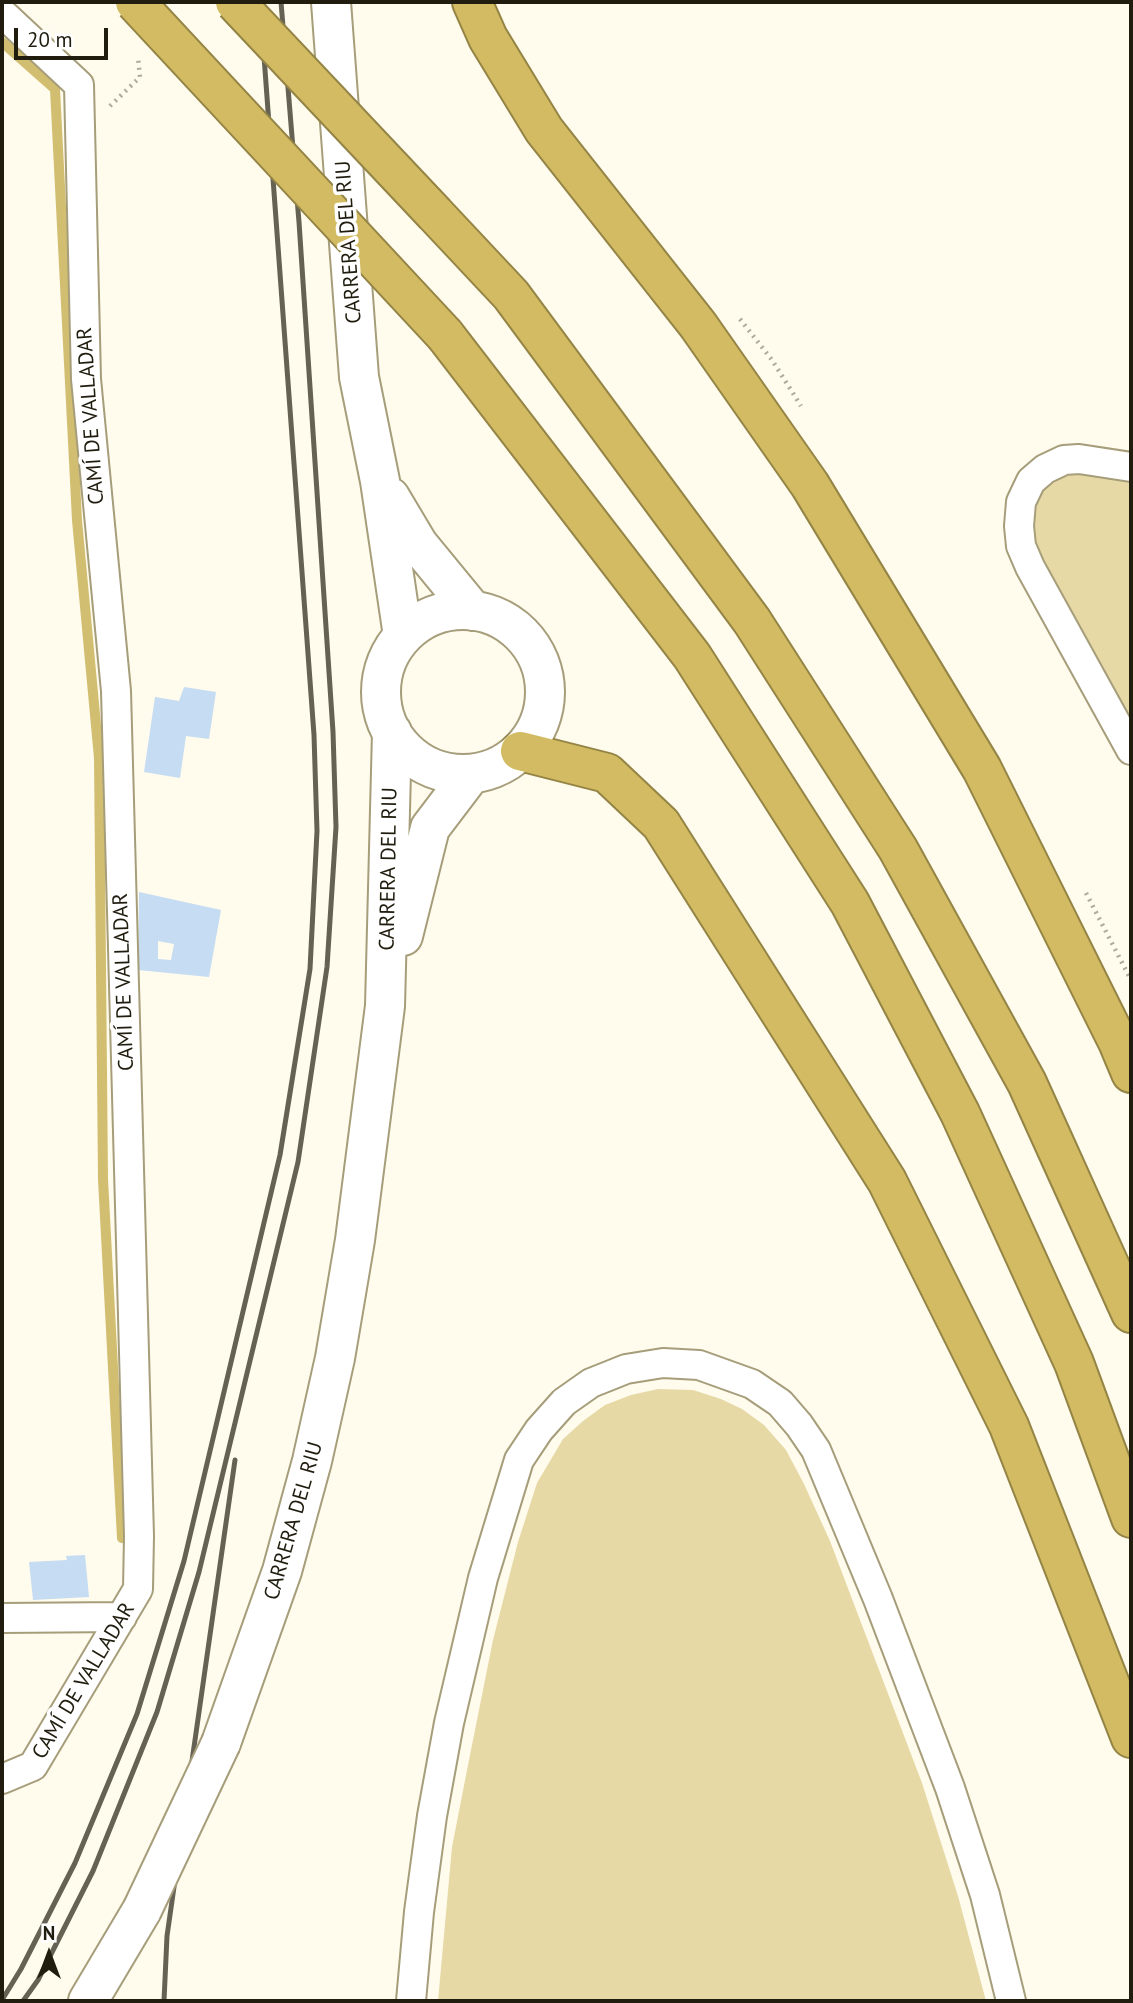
<!DOCTYPE html>
<meta charset="utf-8">
<style>
body{margin:0}
#map{position:relative;width:1133px;height:2003px;overflow:hidden;background:#fffbed;font-family:"PT Sans",sans-serif}
canvas{display:block}
.frame{position:absolute;inset:0;border:4px solid #201d0f;pointer-events:none}
.north{position:absolute;left:14px;top:1919px;width:70px;height:70px;-webkit-text-stroke:5px #fff;paint-order:stroke;rotate:0deg;font-size:19px;font-weight:700;line-height:28px;text-align:center;color:#201d0f}
.north::after{content:'';display:block;margin:auto;width:24px;height:32px;background:#201d0f;clip-path:polygon(50% 0,100% 100%,50% 72%,0 100%)}
.scale{position:absolute;left:14px;top:28px;width:94px;height:32px;box-sizing:border-box;border:4px solid #201d0f;border-top:0;padding-left:9px;font-size:21px;line-height:24px;white-space:nowrap;color:#201d0f;-webkit-text-stroke:5px #fff;paint-order:stroke}
</style>
<div id="map">
<canvas width="1133" height="2003"></canvas>
<div class="frame"></div>
<div class="north">N</div>
<div class="scale">20 m</div>
</div>
<script>
const ctx = document.querySelector('canvas').getContext('2d');
ctx.lineJoin = 'round';
function fill(path, color) { ctx.fillStyle = color; ctx.fill(path, 'evenodd'); }
const shape = rows => new Path2D(rows.map(r => 'M' + r).join(''));
function stroke(path, color, width, dash) { ctx.strokeStyle = color; ctx.lineWidth = width; ctx.lineCap = dash ? 'butt' : 'round'; ctx.setLineDash(dash || []); ctx.stroke(path); }
function label(font, color, halo, rows, align = 'center') {
  ctx.font = font + ' "PT Sans",sans-serif'; ctx.lineWidth = 7; ctx.setLineDash([]); ctx.textBaseline = 'middle'; ctx.strokeStyle = halo; ctx.fillStyle = color; for (const [text, x, y, turn = 0] of rows) {
    ctx.save(); ctx.translate(x, y); ctx.rotate((+turn || 0) * Math.PI / 180); ctx.textAlign = isNaN(turn) ? turn : align; if (halo) ctx.strokeText(text, 0, 0); ctx.fillText(text, 0, 0); ctx.restore();
  }
}
const green = shape([
 [1079,470,1131,479,1131,719,1032,543,1029,524,1037,497,1058,477],
 [658,1389,693,1390,721,1399,742,1409,764,1425,786,1450,804,1484,830,1541,922,1783,958,1896,986,2001,438,2001,452,1847,469,1760,493,1640,518,1542,537,1483,563,1439,583,1421,605,1405,631,1395]
]);
const stream = shape([
 [2,42,55,89,77,520,99,758,103,1179,122,1538]
]);
const building = shape([
 [184,687,216,692,209,739,186,736,180,778,144,772,155,697,179,701],
 [139,892,221,910,209,977,138,970],
 [158,941,174,944,171,960,158,959],
 [85,1555,89,1597,33,1600,29,1562,67,1560,66,1556]
]);
const path = shape([
 [110,106,140,77,138,57],
 [740,319,772,360,801,406],
 [1086,893,1131,980]
]);
const street = shape([
 [2,13,79,85,86,379,116,691,139,1536,138,1589,33,1766,2,1779],
 [1131,467,1079,459,1064,460,1045,469,1031,481,1021,502,1019,526,1021,546,1030,567,1131,750],
 [2,1618,122,1617],
 [411,2001,419,1912,432,1816,449,1723,483,1578,519,1460,539,1430,564,1402,591,1383,626,1369,663,1363,699,1365,752,1384,780,1403,799,1425,816,1450,878,1599,950,1788,985,1895,1011,2001]
]);
const secondary = shape([
 [331,2,359,377,380,481,403,636],
 [390,497,418,544,473,611],
 '381 692a82 82 0 1 1 164 0a82 82 0 1 1-164 0Z',
 [403,936,430,828,471,774],
 [221,1743,282,1571,312,1461,335,1358,355,1240,385,1006,392,732],
 [88,2001,142,1910]
]);
const highway = shape([
 [472,2,488,38,544,130,698,325,810,485,982,769,1118,1042,1131,1073],
 [435,214,511,295,752,621,898,849,1027,1083,1131,1313],
 [445,335,692,656,850,903,960,1113,1074,1363,1131,1518],
 [520,751,607,773,661,824,887,1181,1009,1426,1131,1738]
]);
const rail = shape([
 [2,2000,21,1969,75,1863,137,1714,184,1561,280,1155,310,969,317,831,314,735,260,2],
 [23,2001,38,1980,93,1871,157,1712,199,1572,298,1162,327,967,336,827,333,732,299,222,281,2],
 [164,2001,167,1936,235,1460]
]);
const secondaryBridge = shape([
 [142,1910,221,1743]
]);
const highwayBridge = shape([
 [135,2,445,335],
 [235,2,435,214]
]);
const streetNames = [
 ["CARRERA DEL RIU",349,242,-94],
 ["CAMÍ DE VALLADAR",91,416,-94],
 ["CARRERA DEL RIU",389,869,-89],
 ["CAMÍ DE VALLADAR",124,982,-92],
 ["CARRERA DEL RIU",294,1521,-74],
 ["CAMÍ DE VALLADAR",84,1681,-59]
];
fill(green, '#e7d9a6');
stroke(stream, '#d2be70', 10);
fill(building, '#c5dcf3');
stroke(street, '#a69d7a', 32);
stroke(secondary, '#a69d7a', 42);
stroke(highway, '#948445', 42);
stroke(path, '#aeaa9c', 4.5, [2, 5]);
stroke(street, '#fff', 28);
stroke(secondary, '#fff', 38);
stroke(highway, '#d2bb62', 38);
stroke(rail, '#656254', 5);
stroke(secondaryBridge, '#a69d7a', 42, []);
stroke(highwayBridge, '#948445', 42, []);
stroke(secondaryBridge, '#fff', 38);
stroke(highwayBridge, '#d2bb62', 38);
label('21px', '#201d0f', '#fff', streetNames);
</script>
